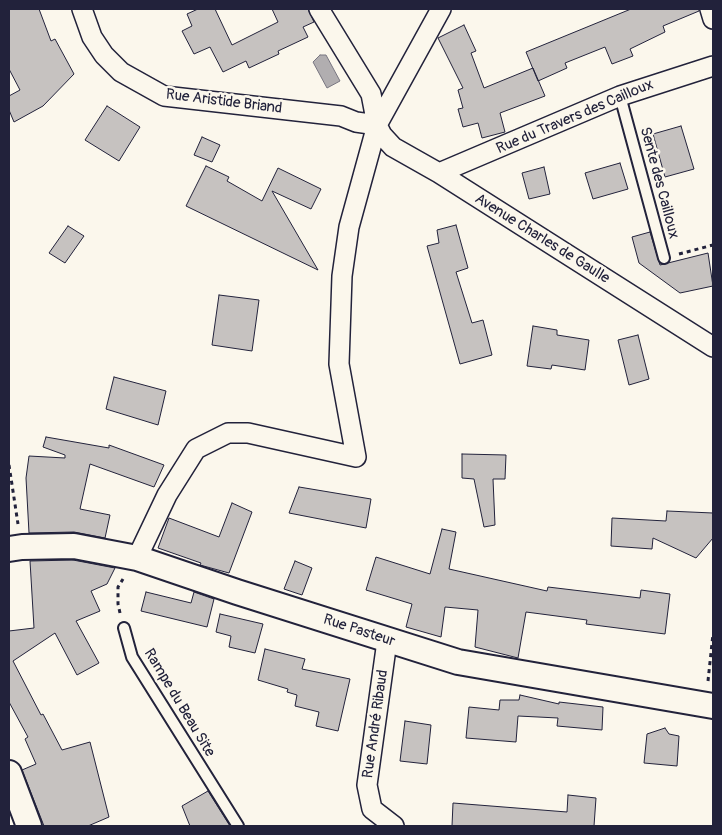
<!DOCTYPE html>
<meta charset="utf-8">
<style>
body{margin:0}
#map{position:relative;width:722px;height:835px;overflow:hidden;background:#fbf7ec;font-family:Pangolin,sans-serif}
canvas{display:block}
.frame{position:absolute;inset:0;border:10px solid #22223b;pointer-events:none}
</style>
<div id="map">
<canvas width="722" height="835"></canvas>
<div class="frame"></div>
</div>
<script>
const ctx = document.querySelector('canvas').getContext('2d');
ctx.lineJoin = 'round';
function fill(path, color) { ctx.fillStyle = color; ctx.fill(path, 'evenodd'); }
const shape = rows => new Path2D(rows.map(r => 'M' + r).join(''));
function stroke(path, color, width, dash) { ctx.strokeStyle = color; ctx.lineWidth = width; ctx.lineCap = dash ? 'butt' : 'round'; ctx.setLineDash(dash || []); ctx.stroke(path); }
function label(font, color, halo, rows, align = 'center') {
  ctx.font = font + ' Pangolin,sans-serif'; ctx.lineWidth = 5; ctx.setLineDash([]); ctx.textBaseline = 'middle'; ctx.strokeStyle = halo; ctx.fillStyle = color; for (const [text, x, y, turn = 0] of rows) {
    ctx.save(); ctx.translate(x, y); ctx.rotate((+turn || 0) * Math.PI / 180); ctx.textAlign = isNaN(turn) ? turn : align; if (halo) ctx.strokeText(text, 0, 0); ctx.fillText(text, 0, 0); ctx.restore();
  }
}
const water = shape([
 [320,55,326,55,340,81,327,88,313,62,320,55]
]);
const building = shape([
 [9,9,39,9,51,41,55,39,74,74,43,106,14,122,9,110,9,96,20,90,9,69,9,9],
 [198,9,215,9,232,45,278,22,272,9,308,9,314,22,303,27,308,37,278,51,279,54,249,68,246,61,223,72,210,47,194,54,182,31,192,26,187,14,198,9],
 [631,9,699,9,699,11,663,26,665,32,630,49,633,56,612,64,605,47,565,63,567,68,538,81,526,52,631,9],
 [464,25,476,51,471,53,484,88,533,68,545,96,500,113,505,132,482,138,478,123,463,127,458,109,463,108,458,90,463,88,438,38,464,25],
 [107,106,140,127,119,161,85,140,107,106],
 [681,126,694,169,665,177,653,134,681,126],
 [202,137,220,145,212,162,194,155,202,137],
 [620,163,628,189,593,199,585,173,620,163],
 [206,166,229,177,227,181,262,201,278,168,321,189,311,209,272,191,318,270,186,206,206,166],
 [544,167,550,194,529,199,522,173,544,167],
 [456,225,468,268,456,272,472,323,483,320,492,355,460,364,427,246,439,243,437,230,456,225],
 [68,226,84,236,65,263,49,253,68,226],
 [650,232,660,265,708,253,713,286,680,293,639,263,632,237,650,232],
 [219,295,259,300,252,351,212,345,219,295],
 [533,326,557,330,557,335,589,340,585,370,552,365,551,369,527,366,533,326],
 [638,335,649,379,629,385,618,340,638,335],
 [114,377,166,391,158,425,106,409,114,377],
 [46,437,109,448,109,445,164,465,154,487,90,464,80,509,110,515,105,538,74,532,29,533,26,478,29,456,65,458,65,455,43,447,46,437],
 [462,454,506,455,505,479,493,479,495,525,484,527,474,479,462,478,462,454],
 [299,487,371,499,366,528,289,513,299,487],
 [232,503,252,512,229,573,200,565,201,563,158,548,169,518,219,537,232,503],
 [667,511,713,513,713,538,696,558,653,538,652,549,611,546,612,518,666,521,667,511],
 [442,529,456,532,449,569,547,591,548,587,640,598,641,590,670,594,665,634,586,624,587,620,526,612,518,658,475,647,478,610,445,607,441,637,406,627,412,604,366,590,376,557,430,574,442,529],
 [73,560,115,568,107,584,91,591,100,611,76,621,99,663,77,675,55,633,13,661,41,715,43,714,62,750,90,742,109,817,88,826,44,826,22,770,36,764,25,739,28,737,9,702,9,631,34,628,30,561,73,560],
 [295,561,312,568,302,595,284,589,295,561],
 [146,592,191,603,194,592,214,599,207,627,141,611,146,592],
 [220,614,263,624,255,653,229,647,231,636,216,632,220,614],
 [265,649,305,659,302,669,350,679,338,731,316,726,319,712,295,706,297,695,287,692,288,689,258,680,265,649],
 [520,695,559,704,559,702,603,707,602,730,557,726,558,718,518,716,516,742,466,738,469,707,499,710,500,700,519,700,520,695],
 [405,721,431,725,427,764,400,761,405,721],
 [665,728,669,734,679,736,677,766,644,763,647,734,665,728],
 [208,791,230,826,190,826,182,806,208,791],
 [568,795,596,798,594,826,452,826,453,803,567,812,568,795]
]);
const path = shape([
 [679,254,713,245],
 [9,465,18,524],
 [120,613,118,604,118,587,123,579],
 [708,681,713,634]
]);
const service = shape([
 [620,96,664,258],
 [124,628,132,657,238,826]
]);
const minor = shape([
 [82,9,92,37,104,55,121,72,164,96,341,116,356,122,377,125],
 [319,9,371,94,377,125,382,135,393,147,439,173,713,347],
 [710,9,713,19],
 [439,173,620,96,713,66],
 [137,558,167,495,196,449,228,433,248,433,356,457,339,364,342,276,349,227,377,125,441,9],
 [387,641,367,785,372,809,394,826]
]);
const tertiary = shape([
 [9,549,22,547,74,546,137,558,237,592,458,662,713,706],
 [9,773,29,826]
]);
const streetNames = [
 ["Rue Aristide Briand",224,102,7],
 ["Rue du Travers des Cailloux",575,117,-23],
 ["Sente des Cailloux",659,183,75],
 ["Avenue Charles de Gaulle",542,239,32],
 ["Rue Pasteur",359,631,18],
 ["Rampe du Beau Site",179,703,59],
 ["Rue André Ribaud",376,724,-82]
];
fill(water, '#b1aeb0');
stroke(water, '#787681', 1);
fill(building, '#c6c2c0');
stroke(building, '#22223b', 1);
stroke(service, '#22223b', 14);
stroke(minor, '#22223b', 22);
stroke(tertiary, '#22223b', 28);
stroke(path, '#22223b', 3, [4, 4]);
stroke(service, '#fbf7ec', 10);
stroke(minor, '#fbf7ec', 19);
stroke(tertiary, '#fbf7ec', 24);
label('15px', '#22223b', '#fbf7ec', streetNames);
</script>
